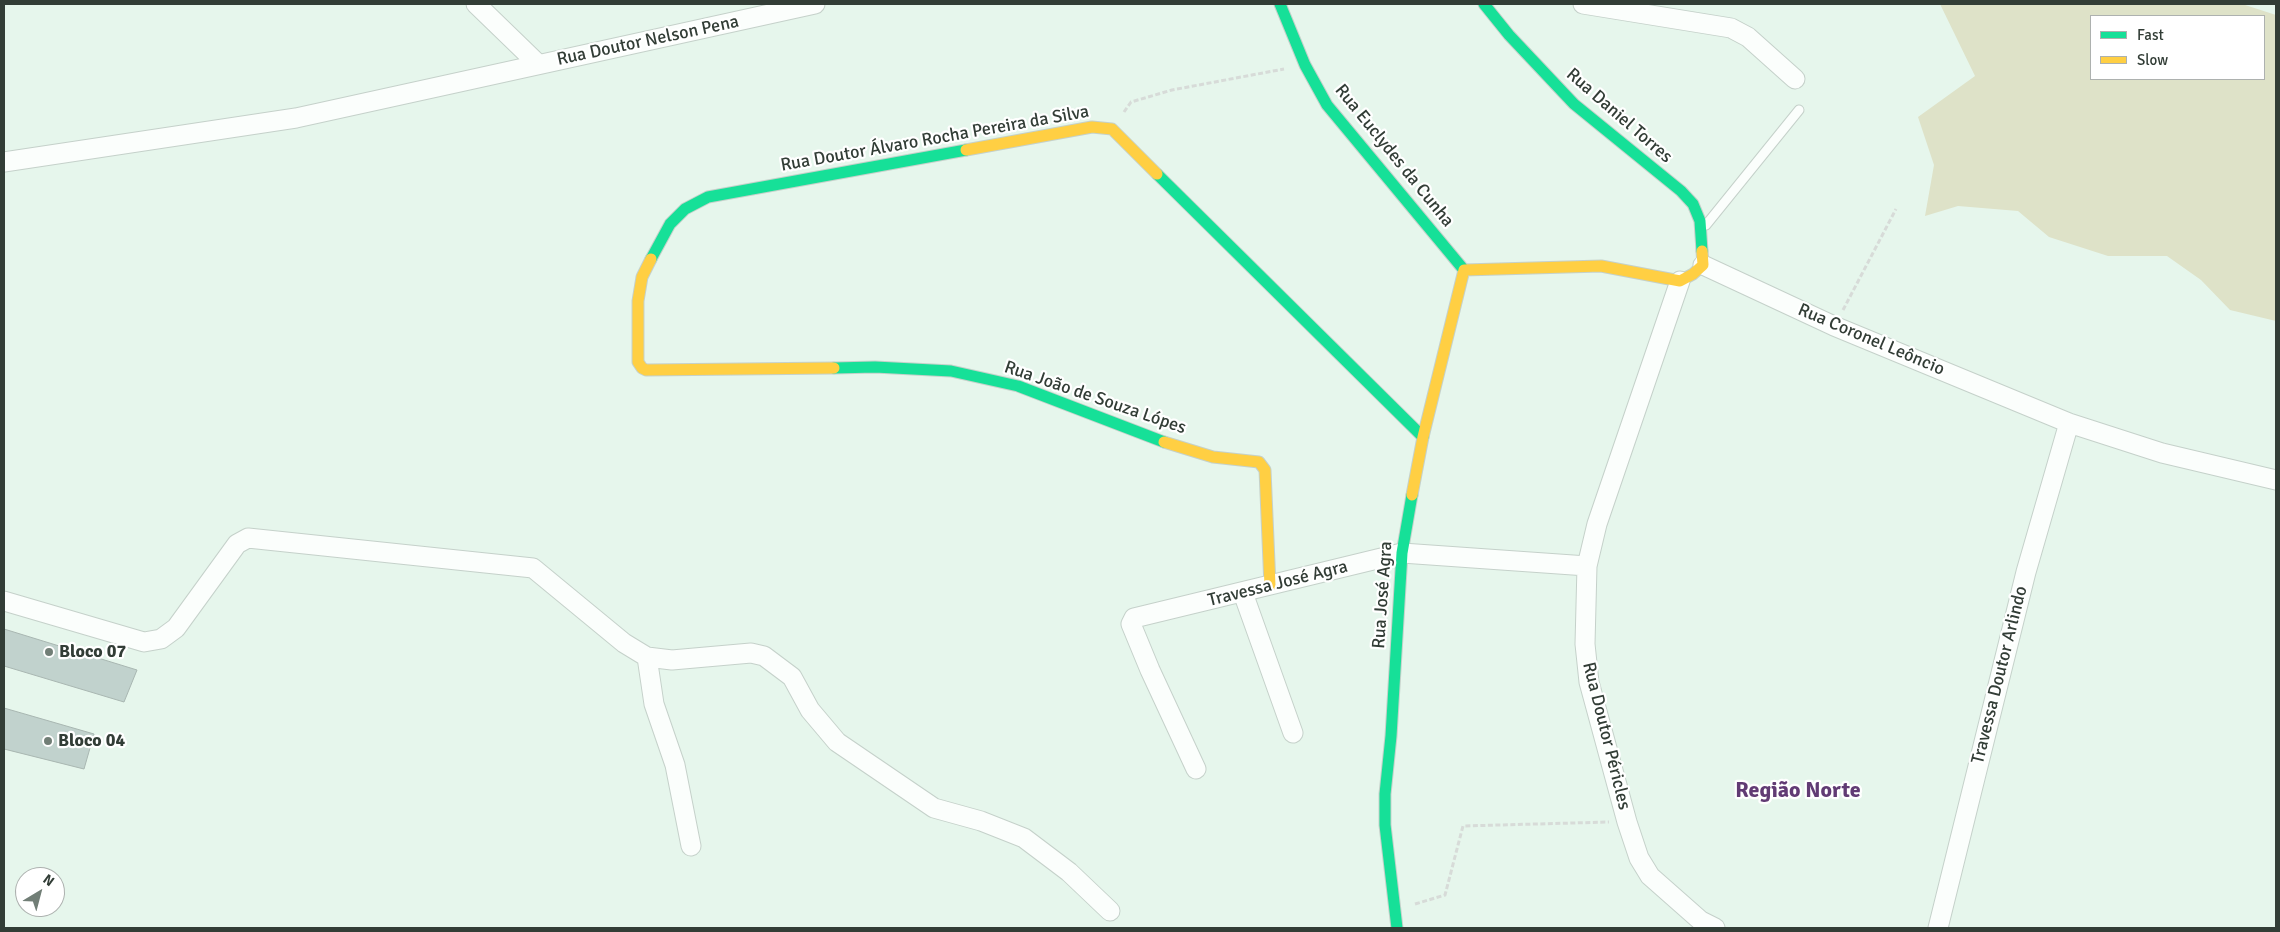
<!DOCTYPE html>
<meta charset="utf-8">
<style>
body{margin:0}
#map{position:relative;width:2280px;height:932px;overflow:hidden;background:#e6f6ec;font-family:Signika,sans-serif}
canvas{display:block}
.frame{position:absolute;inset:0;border:5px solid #323d36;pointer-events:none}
.legend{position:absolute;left:2090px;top:15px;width:175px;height:65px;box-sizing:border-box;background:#fff;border:1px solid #adb1af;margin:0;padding:6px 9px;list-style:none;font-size:15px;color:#323d36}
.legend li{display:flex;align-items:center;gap:10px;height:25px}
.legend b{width:25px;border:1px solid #adb1af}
.north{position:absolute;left:15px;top:867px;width:50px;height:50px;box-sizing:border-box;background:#fff;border:1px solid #adb1af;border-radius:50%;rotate:37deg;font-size:14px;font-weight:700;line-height:20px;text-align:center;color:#323d36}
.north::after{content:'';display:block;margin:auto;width:18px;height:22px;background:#717e76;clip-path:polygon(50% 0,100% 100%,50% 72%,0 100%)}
</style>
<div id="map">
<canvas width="2280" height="932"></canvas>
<div class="frame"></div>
<ul class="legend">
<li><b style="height:6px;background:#16e098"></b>Fast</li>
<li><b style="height:6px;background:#ffcf43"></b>Slow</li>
</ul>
<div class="north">N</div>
</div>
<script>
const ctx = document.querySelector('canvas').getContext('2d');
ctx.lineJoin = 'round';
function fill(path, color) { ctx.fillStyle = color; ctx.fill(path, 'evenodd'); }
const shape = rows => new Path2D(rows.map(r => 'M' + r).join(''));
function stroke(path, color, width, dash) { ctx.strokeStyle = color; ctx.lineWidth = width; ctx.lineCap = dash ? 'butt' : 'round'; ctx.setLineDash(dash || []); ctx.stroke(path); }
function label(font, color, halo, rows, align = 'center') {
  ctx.font = font + ' Signika,sans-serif'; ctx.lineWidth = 4.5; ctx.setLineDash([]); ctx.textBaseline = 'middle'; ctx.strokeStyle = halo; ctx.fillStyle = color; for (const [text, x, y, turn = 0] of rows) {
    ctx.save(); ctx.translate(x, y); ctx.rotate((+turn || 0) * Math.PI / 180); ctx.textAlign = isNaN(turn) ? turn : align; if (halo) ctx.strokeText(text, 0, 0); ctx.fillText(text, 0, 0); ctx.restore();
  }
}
const green = shape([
 [1940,4,2242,4,2276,15,2276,321,2230,310,2201,280,2167,256,2108,256,2049,237,2018,211,1958,206,1925,216,1934,165,1918,117,1975,76],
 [2091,16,2264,16,2264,79,2091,79]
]);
const building = shape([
 [4,629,137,670,124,702,4,666,4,629],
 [4,708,94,734,84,769,4,749,4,708]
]);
const path = shape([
 [1124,112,1131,102,1172,90,1284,69],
 [1843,310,1896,209],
 [1415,904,1445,895,1463,826,1609,822]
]);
const lane = shape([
 [1706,225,1799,110]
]);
const street = shape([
 [476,4,538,64],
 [1583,4,1731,28,1748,37,1795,79],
 [4,162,296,118,815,4],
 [1703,265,1834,326,2069,423,2162,453,2276,480],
 [1680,281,1597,524,1587,566,1585,644,1589,682,1627,822,1639,858,1650,876,1701,921,1715,928],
 [1243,593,1293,733],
 [4,601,144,642,161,639,176,628,237,544,248,538,533,568,624,643,647,657,672,660,751,653,764,656,792,677,810,710,837,742,934,808,981,821,1024,838,1069,872,1110,911],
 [647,657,654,704,675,765,691,846],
 [1196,769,1150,670,1131,624,1134,618,1402,553,1587,566],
 [1938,928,2026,572,2069,423]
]);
const fast = shape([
 [1280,4,1305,65,1327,105,1464,270],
 [1484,4,1509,35,1574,104,1681,191,1693,204,1700,221,1702,251],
 [1157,174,1423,437],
 [651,259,670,224,685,209,708,197,966,150],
 [834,368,875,367,951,371,1018,386,1164,442],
 [1397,928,1385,825,1385,794,1391,736,1402,553,1412,495]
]);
const slow = shape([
 [966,150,1092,127,1112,129,1157,174],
 [651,259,642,277,638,301,638,362,642,368,646,370,834,368],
 [1464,270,1601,266,1680,281,1693,274,1703,265,1702,251],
 [1164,442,1213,457,1259,462,1265,470,1270,586],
 [1412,495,1423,437,1464,270]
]);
const markers = [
 [49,652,5,"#717e76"],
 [48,741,5,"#717e76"]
];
const streetNames = [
 ["Rua Doutor Nelson Pena",648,41,-12],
 ["Rua Daniel Torres",1619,116,41],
 ["Rua Doutor Álvaro Rocha Pereira da Silva",935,139,-10],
 ["Rua Euclydes da Cunha",1394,156,51],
 ["Rua Coronel Leôncio",1871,340,23],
 ["Rua João de Souza Lópes",1095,398,19],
 ["Travessa José Agra",1278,584,-14],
 ["Rua José Agra",1383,595,-86],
 ["Travessa Doutor Arlindo",2000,675,-76],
 ["Rua Doutor Péricles",1606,736,76]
];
const poiNames = [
 ["Bloco 07",59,652],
 ["Bloco 04",58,741]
];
const districtNames = [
 ["Região Norte",1798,791]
];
fill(green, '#dee2c8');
fill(building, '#c1d2cd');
stroke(building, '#a8b6b1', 1);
stroke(lane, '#c5d1ca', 11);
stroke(street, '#c5d1ca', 21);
stroke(fast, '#c5d1ca', 13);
stroke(slow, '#c5d1ca', 13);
stroke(path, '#d7dbd8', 3, [5, 2.5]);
stroke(lane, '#fbfefc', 9);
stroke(street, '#fbfefc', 19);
stroke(fast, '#16e098', 11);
stroke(slow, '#ffcf43', 11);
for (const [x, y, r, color] of markers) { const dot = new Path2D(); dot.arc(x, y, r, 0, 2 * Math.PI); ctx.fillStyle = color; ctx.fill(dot); stroke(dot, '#fff', 2); }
label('18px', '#323d36', '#fff', streetNames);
label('bold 18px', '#323d36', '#fff', poiNames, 'left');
label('bold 22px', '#613b74', '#fff', districtNames);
</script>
